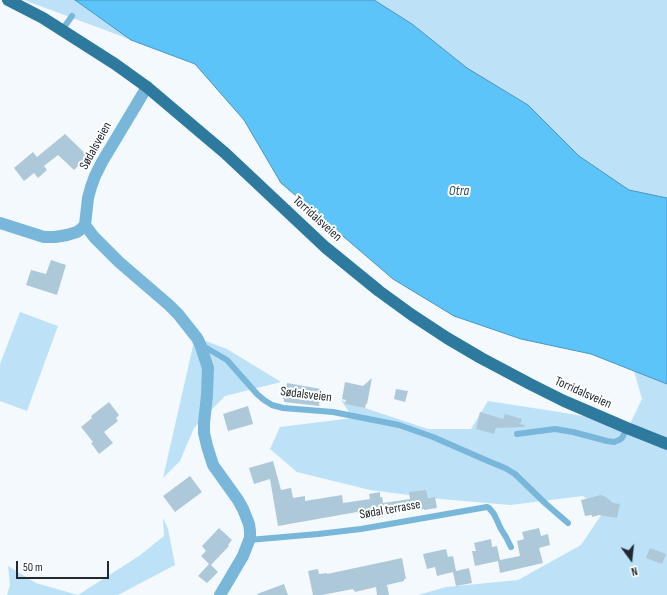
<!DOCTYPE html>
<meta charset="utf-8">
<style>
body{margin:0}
#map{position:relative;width:667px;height:595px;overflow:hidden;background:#f3f9fc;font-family:"Sofia Sans Condensed",sans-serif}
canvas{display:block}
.north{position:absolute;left:611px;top:539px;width:40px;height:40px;-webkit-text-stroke:3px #fff;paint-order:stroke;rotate:165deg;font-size:11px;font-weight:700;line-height:16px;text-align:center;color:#202a30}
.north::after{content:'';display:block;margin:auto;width:14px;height:18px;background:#202a30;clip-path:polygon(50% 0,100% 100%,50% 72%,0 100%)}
.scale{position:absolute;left:16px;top:561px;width:93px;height:18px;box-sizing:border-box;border:2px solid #202a30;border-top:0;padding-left:5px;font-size:12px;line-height:14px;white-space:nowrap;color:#202a30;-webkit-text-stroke:3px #fff;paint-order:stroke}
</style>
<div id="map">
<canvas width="667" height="595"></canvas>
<div class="north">N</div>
<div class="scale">50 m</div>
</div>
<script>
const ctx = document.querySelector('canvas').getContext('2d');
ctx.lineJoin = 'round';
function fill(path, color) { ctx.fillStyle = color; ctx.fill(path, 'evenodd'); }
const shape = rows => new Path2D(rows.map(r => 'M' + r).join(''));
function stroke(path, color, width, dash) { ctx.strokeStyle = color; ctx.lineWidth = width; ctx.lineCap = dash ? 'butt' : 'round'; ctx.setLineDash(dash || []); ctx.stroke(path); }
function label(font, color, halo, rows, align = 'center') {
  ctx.font = font + ' "Sofia Sans Condensed",sans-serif'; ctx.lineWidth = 4; ctx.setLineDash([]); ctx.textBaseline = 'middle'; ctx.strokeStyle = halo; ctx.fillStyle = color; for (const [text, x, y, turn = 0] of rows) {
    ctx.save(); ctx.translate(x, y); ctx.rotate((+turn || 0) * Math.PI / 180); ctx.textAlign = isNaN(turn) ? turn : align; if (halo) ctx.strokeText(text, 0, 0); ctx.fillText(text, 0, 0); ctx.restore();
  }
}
const green = shape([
 [24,0,75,0,131,40,113,33],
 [284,0,667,0,667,281],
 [20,312,58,326,27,411,0,401,0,364],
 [195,337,227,349,281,382,225,396,194,428,180,461,163,478],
 [634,371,667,384,667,595,418,595,446,587,518,580,581,545,604,511,583,496,510,505,441,499,370,490,297,472,270,449,280,427,353,418,341,400,428,429,471,429,488,401,559,412,630,424,642,399],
 [163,518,168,529,175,565,118,595,7,595,10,585,8,566,36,583,78,595,139,556,164,536]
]);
const water = shape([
 [75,0,374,0,412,24,467,68,528,105,579,156,629,190,667,198,667,384,591,354,521,339,454,316,393,279,281,183,244,120,195,64,131,40,75,0]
]);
const building = shape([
 [65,134,88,156,74,170,58,155,44,166,47,170,38,178,34,173,24,181,14,168,33,152,37,157],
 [51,260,66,265,57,295,26,285,31,270,46,274],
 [372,378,367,404,366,404,365,408,345,404,346,400,342,399,345,382,363,386],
 [287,383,321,389,319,406,284,402,284,399,283,399,285,387,286,388],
 [396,389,408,391,405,402,394,399],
 [109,402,119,415,116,418,118,421,104,432,113,443,99,454,91,443,93,442,81,427,92,418,91,416],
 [248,406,253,424,228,431,223,414],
 [480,412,503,419,505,414,522,419,520,424,525,425,524,427,496,428,494,434,476,429],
 [273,461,281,490,291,488,293,498,305,496,305,501,342,495,343,503,370,499,369,494,380,492,380,497,382,497,383,503,410,499,409,492,426,490,428,498,435,497,437,508,424,510,424,509,385,515,383,517,368,519,361,520,360,513,358,514,357,512,278,526,270,479,254,484,249,468],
 [190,476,202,492,175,512,163,496],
 [601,495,606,497,613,503,620,504,617,518,599,515,592,517,592,515,585,516,581,500],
 [219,528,232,540,228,545,229,546,211,565,218,572,207,583,198,576,209,564,201,556,206,551,202,546],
 [539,528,541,536,548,534,550,545,539,548,543,563,500,573,498,561,475,566,472,551,476,551,474,543,491,539,492,547,497,546,500,560,520,556,517,541,524,539,522,532],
 [650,548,666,554,662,564,646,558],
 [446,549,448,557,453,556,456,571,469,568,472,583,456,586,453,572,437,576,435,567,427,569,423,554],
 [402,558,406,579,404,579,404,581,387,585,389,595,377,595,376,587,355,592,354,590,353,590,353,589,322,595,313,595,308,571,318,569,319,574,327,573,327,574],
 [284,584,288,595,258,595,257,594]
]);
const lane = shape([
 [62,30,72,16],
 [203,346,227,360,257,394,264,400,272,405,283,408,333,412,399,425,433,437,488,461,505,468,515,474,546,504,568,523],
 [517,434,555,429,573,432,607,441,614,442,619,440,622,438,627,428],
 [249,540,318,534,361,529,487,507,489,508,494,514,501,529,506,537,511,547]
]);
const street = shape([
 [0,223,44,237,55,237,67,235,77,232,81,229,85,225,88,198,91,187,95,176,102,162,147,87],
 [85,225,94,237,119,262,169,305,178,314,197,338,200,344,208,368,207,395,204,423,204,433,207,446,213,465,238,500,243,509,249,524,250,531,250,538,243,556,220,595]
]);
const primary = shape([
 [8,0,43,18,115,64,147,87,225,153,325,247,379,291,412,315,447,338,481,358,530,384,564,401,627,428,667,444]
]);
const streetNames = [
 ["Sødalsveien",96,146,-61],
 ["Torridalsveien",317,219,42],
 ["Torridalsveien",583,393,24],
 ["Sødalsveien",306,395,7],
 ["Sødal terrasse",390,510,-10]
];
const waterNames = [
 ["Otra",459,191]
];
fill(green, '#bde2f7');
fill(water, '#5dc4f9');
stroke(water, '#4b96bd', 1);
fill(building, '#adc9d9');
stroke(lane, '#78b7da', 6);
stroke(street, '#78b7da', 12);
stroke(primary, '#2e7a9e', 12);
label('13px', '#202a30', '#fff', streetNames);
label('italic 14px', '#224e64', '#fff', waterNames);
</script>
